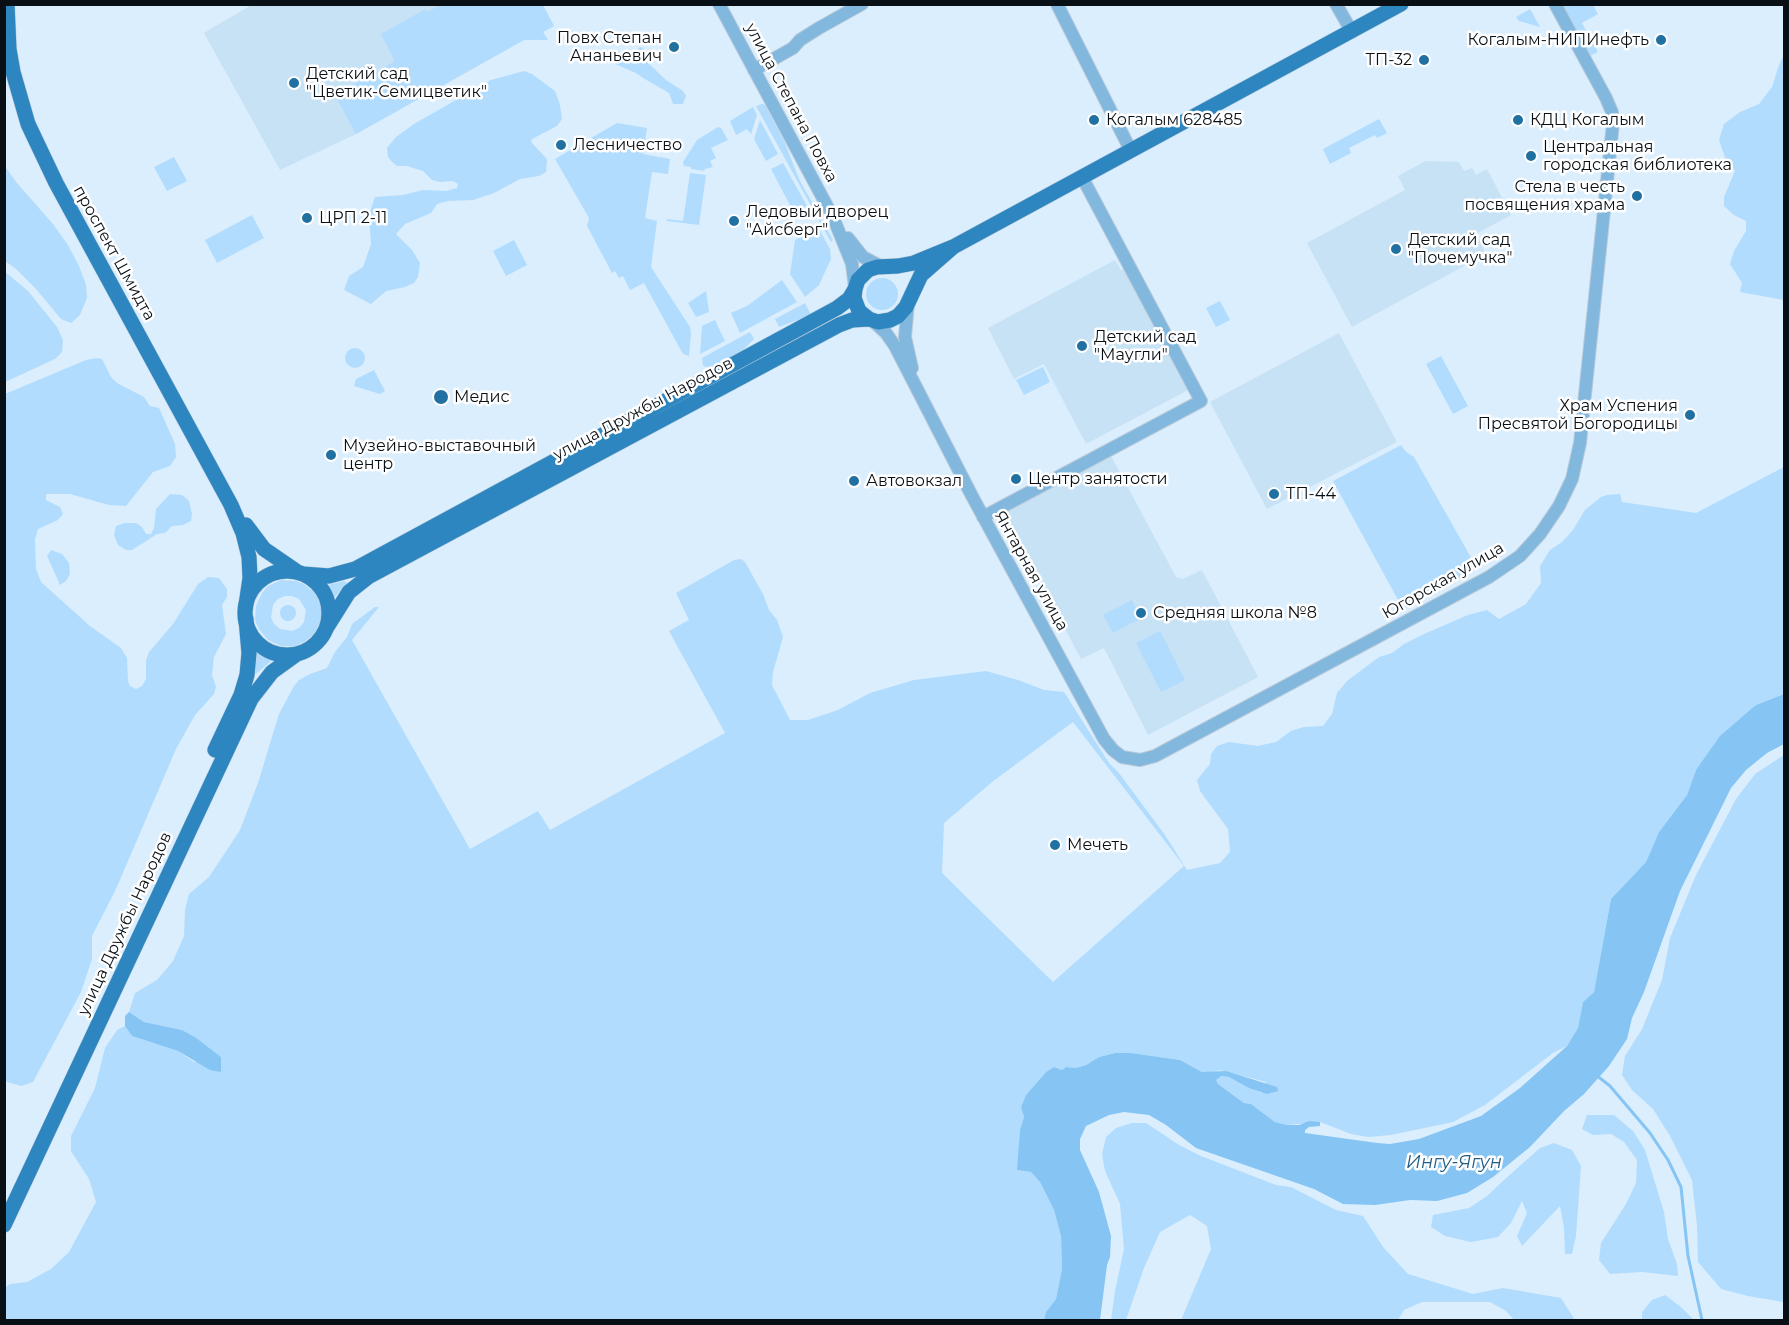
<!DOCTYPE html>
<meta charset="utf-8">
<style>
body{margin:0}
#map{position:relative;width:1789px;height:1325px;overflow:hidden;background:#dbeefe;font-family:Montserrat,sans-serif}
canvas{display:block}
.frame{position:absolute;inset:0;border:6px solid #091015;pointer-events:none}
</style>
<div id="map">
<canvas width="1789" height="1325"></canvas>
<div class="frame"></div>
</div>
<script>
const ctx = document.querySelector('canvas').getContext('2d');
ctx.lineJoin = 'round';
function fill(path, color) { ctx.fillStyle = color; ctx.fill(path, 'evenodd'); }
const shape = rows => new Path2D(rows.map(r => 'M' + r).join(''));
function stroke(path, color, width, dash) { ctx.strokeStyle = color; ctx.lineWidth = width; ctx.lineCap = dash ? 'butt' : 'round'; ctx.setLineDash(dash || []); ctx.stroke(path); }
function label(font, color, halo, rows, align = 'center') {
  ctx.font = font + ' Montserrat,sans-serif'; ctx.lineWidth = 5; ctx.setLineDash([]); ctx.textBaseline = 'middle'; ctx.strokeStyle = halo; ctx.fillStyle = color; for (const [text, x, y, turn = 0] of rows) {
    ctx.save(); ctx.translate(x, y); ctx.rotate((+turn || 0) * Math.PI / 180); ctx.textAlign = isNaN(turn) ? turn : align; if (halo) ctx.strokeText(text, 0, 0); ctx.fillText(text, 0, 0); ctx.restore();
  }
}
const built = shape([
 [253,4,543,5,554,26,543,32,548,40,524,40,356,134,280,170,204,33],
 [1426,161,1459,162,1464,171,1472,168,1476,175,1487,169,1511,215,1476,234,1486,254,1352,327,1307,243,1405,190,1398,176],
 [1115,260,1121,270,1125,268,1190,389,1086,444,1044,364,1014,379,988,328],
 [1339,333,1397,442,1267,509,1210,402],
 [1110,454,1176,577,1183,579,1202,570,1258,677,1148,735,1104,648,1081,659,1003,512]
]);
const green = shape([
 [441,4,543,5,554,26,543,32,548,40,524,40,356,134,335,95,395,61,381,34,426,9,428,12],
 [1562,5,1593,5,1598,14,1582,23,1598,52,1590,56],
 [1530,9,1540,27,1519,21,1516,17],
 [640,47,644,48,645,59,649,64,666,80,683,91,686,96,683,104,673,104,669,93,643,78,636,73,615,64,608,56,609,52,617,51,622,55,630,56],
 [1784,55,1784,300,1740,292,1742,283,1730,264,1734,251,1746,231,1746,221,1734,215,1724,206,1724,197,1735,171,1726,160,1719,140,1724,124,1740,112,1759,104,1772,87,1779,65],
 [524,71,532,74,555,91,560,105,562,119,557,126,532,139,531,142,547,159,546,172,539,176,520,179,494,193,473,200,448,201,437,204,431,213,405,224,396,234,412,250,420,263,418,277,414,283,405,287,386,291,371,304,344,290,349,276,363,267,371,244,369,215,375,197,403,195,423,190,446,191,457,188,458,184,453,181,440,182,432,180,423,171,407,166,397,166,392,162,388,157,387,148,396,137,414,124,491,80],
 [762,104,765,105,785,143,799,179,833,240,831,242,756,106],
 [753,107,757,115,751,134,747,129,736,135,730,121],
 [1379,119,1387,133,1377,138,1375,135,1349,148,1351,153,1330,164,1323,149],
 [760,120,778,154,766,161,754,139],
 [617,123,647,128,643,154,670,159,668,174,652,172,645,218,657,221,651,267,690,327,691,334,689,356,683,354,644,283,630,290,623,276,619,278,615,271,612,273,587,226,589,218,555,159],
 [718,127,721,128,728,140,711,148,716,158,710,161,713,167,705,169,704,171,691,169,691,167,684,166,683,162,697,140],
 [174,157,187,181,167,191,154,167],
 [783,163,807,206,794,213,771,169],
 [4,165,17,183,53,224,68,245,79,266,86,285,87,298,80,315,71,323,61,319,36,289,16,269,5,261],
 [690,173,706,175,699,225,667,221,667,219,683,221],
 [252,215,264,238,217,263,205,240],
 [818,227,830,249,831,259,819,285,805,297,790,274,795,240],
 [514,240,527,265,506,276,493,251],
 [4,271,28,291,57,327,63,340,62,352,55,359,5,382],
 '866 294a16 16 0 1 1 32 0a16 16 0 1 1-32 0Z',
 [782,280,797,302,740,333,731,313,747,306],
 [706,291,709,312,696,317,688,303],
 [1220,301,1230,320,1216,327,1206,308],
 [805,303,811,315,779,327,775,319],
 [715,320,725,341,700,354,702,326],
 [750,332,754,339,740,353,712,368,703,366,702,358],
 '345 358a10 10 0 1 1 20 0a10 10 0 1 1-20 0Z',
 [1441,356,1468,406,1453,414,1426,364],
 [97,358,102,359,111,377,117,383,144,397,150,406,159,408,175,444,176,457,170,466,153,472,126,506,109,505,70,494,46,494,46,500,60,507,63,514,58,520,38,529,35,539,36,569,41,582,90,626,121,648,127,658,128,681,130,686,136,689,142,686,146,679,146,660,149,652,173,624,198,584,208,577,219,578,227,589,227,597,222,605,226,634,214,657,212,675,216,687,214,694,195,715,176,749,116,889,92,936,92,959,81,992,33,1082,21,1086,4,1081,5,394,86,360],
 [1043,367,1050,382,1024,395,1016,380],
 [374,370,385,391,380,394,354,386,356,379],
 [1401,445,1406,452,1414,457,1477,568,1403,609,1333,481],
 [1784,467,1784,694,1756,705,1696,770,1687,795,1659,832,1646,862,1611,899,1594,992,1583,1002,1578,1028,1567,1046,1553,1053,1485,1105,1453,1122,1391,1135,1368,1137,1351,1134,1320,1122,1287,1125,1275,1122,1251,1104,1244,1103,1218,1084,1215,1080,1221,1076,1229,1077,1262,1093,1266,1082,1220,1070,1209,1073,1202,1072,1180,1060,1131,1053,1115,1053,1099,1057,1086,1065,1076,1068,1066,1067,1062,1070,1054,1067,1046,1072,1026,1095,1021,1107,1024,1117,1020,1130,1018,1170,1031,1172,1040,1182,1054,1210,1061,1236,1062,1269,1056,1299,1046,1312,1044,1320,5,1320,5,1288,10,1284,27,1282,51,1269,69,1252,96,1202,89,1179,71,1151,71,1136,95,1088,105,1048,117,1030,125,1026,132,1036,178,1051,194,1062,221,1057,182,1030,144,1022,129,1012,135,993,157,980,173,961,184,936,185,910,189,894,209,877,240,830,258,783,279,714,294,686,299,680,310,674,327,668,335,652,347,637,352,624,375,607,379,607,352,640,470,849,538,811,550,830,725,733,669,631,689,620,676,593,734,560,741,559,745,562,763,594,769,610,777,620,783,637,773,672,772,685,790,720,808,720,838,710,870,693,914,680,986,671,1018,680,1044,690,1064,692,1109,763,1119,773,1165,835,1187,870,1220,863,1230,852,1228,829,1200,791,1197,780,1210,764,1211,754,1217,746,1229,742,1258,746,1276,742,1291,731,1304,727,1323,726,1332,714,1337,693,1347,681,1379,657,1392,653,1404,644,1424,634,1468,615,1487,610,1499,619,1526,604,1541,583,1540,566,1550,550,1562,542,1573,530,1585,510,1601,497,1607,495,1620,494,1622,502,1696,513],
 [1073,722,1184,866,1053,982,942,873,944,823,992,782],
 [170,494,182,495,189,501,192,514,191,521,183,525,172,526,165,533,157,534,132,550,126,550,118,545,114,535,116,526,125,523,136,523,142,527,146,534,151,534,154,528,156,509],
 [51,550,62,554,69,563,70,574,66,581,60,585,47,556],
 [281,580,296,581,304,584,315,593,321,606,321,620,315,633,304,642,295,646,281,646,268,640,259,629,255,620,256,606,262,593,268,586],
 [285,596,292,596,299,599,306,610,304,622,299,628,292,631,280,629,274,624,271,617,273,605,278,599],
 [344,581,347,583,334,598,328,585],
 [1132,600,1141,618,1113,633,1103,615],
 '280 613a8 8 0 1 1 16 0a8 8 0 1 1-16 0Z',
 [1160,631,1185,680,1161,692,1136,643],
 [257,652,272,660,256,674,255,673],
 [1784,755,1784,1302,1748,1296,1721,1289,1698,1262,1697,1226,1692,1180,1670,1136,1653,1109,1632,1090,1622,1075,1625,1056,1642,1029,1662,980,1670,938,1696,875,1736,799,1755,774],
 [1587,1115,1614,1115,1633,1131,1645,1150,1664,1212,1668,1239,1677,1264,1678,1276,1642,1272,1610,1274,1599,1260,1601,1243,1626,1204,1636,1183,1637,1160,1624,1142,1611,1134,1593,1135,1582,1129],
 [1132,1123,1146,1123,1179,1145,1201,1156,1276,1185,1291,1187,1336,1210,1363,1216,1383,1247,1408,1274,1473,1294,1503,1288,1561,1298,1575,1320,1514,1320,1506,1311,1490,1302,1422,1302,1404,1310,1398,1320,1181,1320,1211,1249,1207,1226,1190,1215,1160,1232,1144,1268,1126,1320,1111,1320,1115,1291,1124,1249,1120,1204,1105,1171,1102,1154,1106,1137,1116,1128],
 [1554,1143,1572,1150,1581,1166,1576,1236,1572,1254,1565,1254,1564,1228,1560,1206,1522,1246,1517,1236,1527,1213,1522,1201,1511,1223,1498,1237,1471,1242,1445,1236,1431,1227,1433,1215,1469,1208,1487,1196,1505,1179,1540,1148],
 [1665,1295,1681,1307,1694,1320,1642,1320,1642,1312,1652,1300]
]);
const water = shape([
 [1784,694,1784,744,1767,753,1746,770,1731,788,1680,891,1644,992,1632,1018,1627,1039,1609,1066,1584,1094,1564,1111,1530,1147,1493,1177,1467,1193,1437,1201,1410,1200,1375,1205,1343,1204,1314,1189,1196,1148,1166,1125,1149,1115,1124,1112,1109,1115,1086,1126,1080,1139,1080,1150,1099,1192,1111,1236,1110,1257,1107,1265,1100,1320,1044,1320,1046,1312,1056,1299,1062,1269,1061,1236,1054,1210,1040,1182,1031,1172,1017,1170,1020,1130,1024,1117,1021,1107,1026,1095,1046,1072,1054,1067,1062,1070,1066,1067,1076,1068,1086,1065,1099,1057,1115,1053,1131,1053,1180,1060,1202,1072,1226,1071,1277,1087,1278,1091,1267,1094,1249,1088,1229,1077,1221,1076,1216,1080,1218,1084,1244,1103,1251,1104,1275,1122,1287,1125,1299,1125,1309,1121,1320,1122,1320,1126,1309,1127,1305,1130,1305,1133,1377,1143,1390,1144,1419,1139,1481,1116,1520,1088,1567,1046,1578,1028,1583,1002,1594,992,1611,899,1646,862,1659,832,1687,795,1696,770,1720,736,1756,705],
 [129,1012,144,1022,182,1030,196,1038,221,1057,221,1072,210,1070,178,1051,132,1036,125,1026,125,1016]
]);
const stream = shape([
 [1596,1075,1610,1086,1650,1133,1668,1160,1681,1187,1688,1256,1702,1320]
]);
const minor = shape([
 [719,4,833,217,852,264,855,288],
 [1057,4,1131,151],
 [1336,4,1352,32],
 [754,70,793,48,800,40,819,28,862,4],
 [848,238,863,257,882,267],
 [908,303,905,337,912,368],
 [873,321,886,333,895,346,972,496,1104,739,1113,750,1122,757,1140,760,1155,756,1489,577,1520,556,1540,534,1559,506,1572,479,1580,443,1613,123,1612,112,1606,98,1555,4],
 [983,517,1201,401,1082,177]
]);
const major = shape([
 [7,4,9,49,13,72,28,124,56,183,231,505,243,533,249,557,250,578,246,605],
 [953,247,921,275,906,307,898,316,890,320,878,322,869,319,859,311,854,298,855,289,858,280,868,270,877,267,898,266,914,263,953,247,1401,4],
 [246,525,264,549,296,571],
 '245 613a42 42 0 1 1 84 0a42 42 0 1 1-84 0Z',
 [303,574,329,576,355,569,837,308,849,299,855,289],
 [327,627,349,592,368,577,839,325,852,320,869,319],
 [215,750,241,695,247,675,249,653,246,619],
 [4,1225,251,699,272,672,297,654]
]);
const markers = [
 [1661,40,6,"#2170a2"],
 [674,47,6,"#2170a2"],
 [1424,60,6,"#2170a2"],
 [294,83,6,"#2170a2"],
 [1094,120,6,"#2170a2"],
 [1518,120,6,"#2170a2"],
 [561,145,6,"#2170a2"],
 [1531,156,6,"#2170a2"],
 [1637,196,6,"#2170a2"],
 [307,218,6,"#2170a2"],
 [734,221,6,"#2170a2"],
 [1396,249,6,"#2170a2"],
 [1082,346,6,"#2170a2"],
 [441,397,8,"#2170a2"],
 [1690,415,6,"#2170a2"],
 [331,455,6,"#2170a2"],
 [1016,479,6,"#2170a2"],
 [854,481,6,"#2170a2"],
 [1274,494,6,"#2170a2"],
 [1141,613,6,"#2170a2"],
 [1055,845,6,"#2170a2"]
];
const poiNames = [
 ["Повх Степан",662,38,"right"],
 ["Ананьевич",662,56,"right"],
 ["Когалым-НИПИнефть",1649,40,"right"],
 ["ТП-32",1412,60,"right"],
 ["Детский сад",306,74],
 ["\"Цветик-Семицветик\"",306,92],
 ["Когалым 628485",1106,120],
 ["КДЦ Когалым",1530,120],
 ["Лесничество",573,145],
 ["Центральная",1543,147],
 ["городская библиотека",1543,165],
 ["Стела в честь",1625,187,"right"],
 ["посвящения храма",1625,205,"right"],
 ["Ледовый дворец",746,212],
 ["\"Айсберг\"",746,230],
 ["ЦРП 2-11",319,218],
 ["Детский сад",1408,240],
 ["\"Почемучка\"",1408,258],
 ["Детский сад",1094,337],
 ["\"Маугли\"",1094,355],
 ["Медис",454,397],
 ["Храм Успения",1678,406,"right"],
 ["Пресвятой Богородицы",1678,424,"right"],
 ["Музейно-выставочный",343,446],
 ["центр",343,464],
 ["Центр занятости",1028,479],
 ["Автовокзал",866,481],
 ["ТП-44",1286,494],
 ["Средняя школа №8",1153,613],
 ["Мечеть",1067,845]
];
const streetNames = [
 ["улица Степана Повха",791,103,62],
 ["проспект Шмидта",114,253,61],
 ["улица Дружбы Народов",643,409,-28],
 ["Янтарная улица",1031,571,61],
 ["Югорская улица",1443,581,-30],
 ["улица Дружбы Народов",125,924,-65]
];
const waterNames = [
 ["Ингу-Ягун",1454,1163]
];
fill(built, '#c7e1f5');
fill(green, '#b1dcfd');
fill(water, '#85c4f3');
stroke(stream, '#85c4f3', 3);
stroke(minor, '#b9cad9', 14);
stroke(major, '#b9cad9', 16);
stroke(minor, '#82b7de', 12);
stroke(major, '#2d86bf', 15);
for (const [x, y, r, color] of markers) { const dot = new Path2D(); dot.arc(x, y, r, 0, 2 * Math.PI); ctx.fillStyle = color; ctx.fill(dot); stroke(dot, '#fff', 2); }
label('16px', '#091015', '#fff', poiNames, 'left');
label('16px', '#091015', '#fff', streetNames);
label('italic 18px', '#225d84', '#fff', waterNames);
</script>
